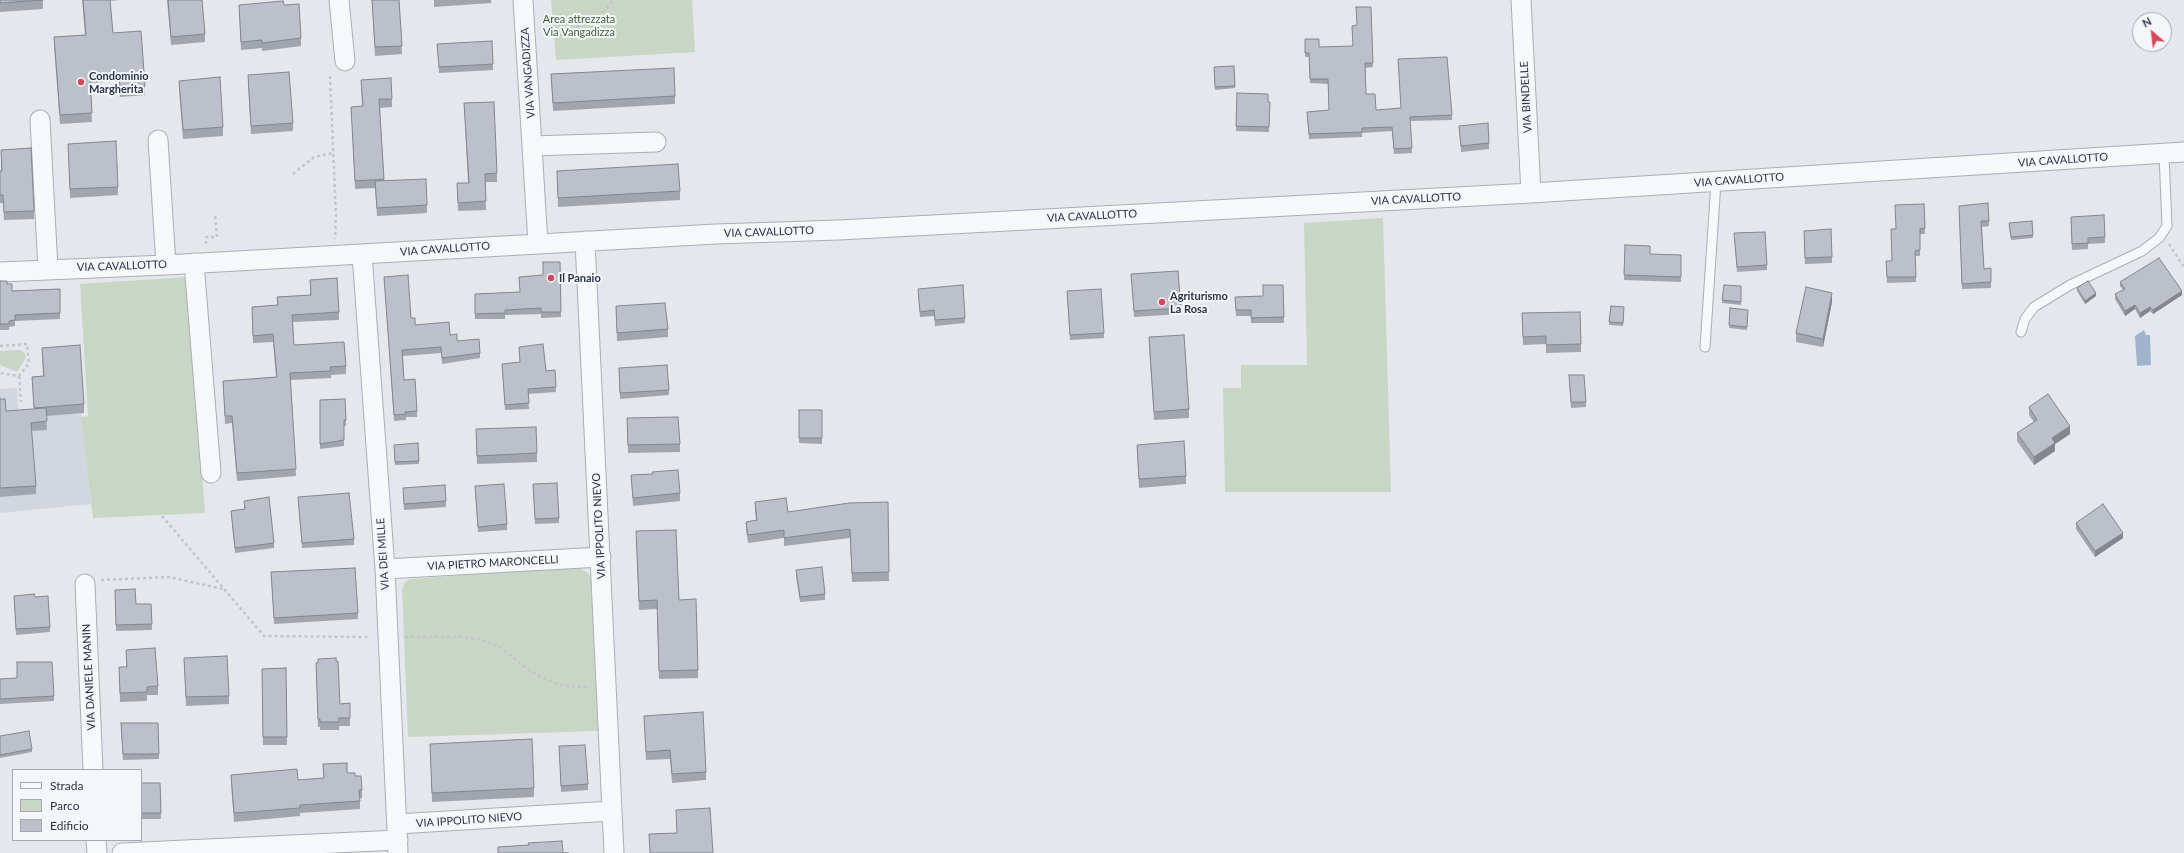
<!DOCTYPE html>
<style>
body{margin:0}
#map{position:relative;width:2184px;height:853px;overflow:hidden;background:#e4e7ec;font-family:Lato,sans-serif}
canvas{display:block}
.legend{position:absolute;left:12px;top:769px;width:130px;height:72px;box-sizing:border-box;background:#f4f6f9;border:1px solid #a4a8b1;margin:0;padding:5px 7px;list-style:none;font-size:12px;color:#2b3445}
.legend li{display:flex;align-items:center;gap:8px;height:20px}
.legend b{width:20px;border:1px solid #a4a8b1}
.north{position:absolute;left:2132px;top:12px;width:40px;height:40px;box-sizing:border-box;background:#f4f6f9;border:1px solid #a4a8b1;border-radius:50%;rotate:332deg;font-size:11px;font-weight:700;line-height:16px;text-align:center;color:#2b3445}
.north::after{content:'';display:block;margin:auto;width:14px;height:18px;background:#d1495b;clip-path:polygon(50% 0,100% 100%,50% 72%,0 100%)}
</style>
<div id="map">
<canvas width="2184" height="853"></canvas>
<ul class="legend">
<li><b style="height:5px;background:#f7f8fa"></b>Strada</li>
<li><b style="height:11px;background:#c9d6c5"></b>Parco</li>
<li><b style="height:11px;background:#bbc0ca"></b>Edificio</li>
</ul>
<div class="north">N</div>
</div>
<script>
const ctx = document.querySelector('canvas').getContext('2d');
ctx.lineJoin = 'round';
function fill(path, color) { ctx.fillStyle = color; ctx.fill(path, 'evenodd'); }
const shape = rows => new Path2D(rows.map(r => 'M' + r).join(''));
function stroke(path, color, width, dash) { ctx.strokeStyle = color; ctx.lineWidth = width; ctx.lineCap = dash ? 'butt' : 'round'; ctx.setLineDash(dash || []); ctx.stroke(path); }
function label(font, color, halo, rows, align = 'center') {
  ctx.font = font + ' Lato,sans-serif'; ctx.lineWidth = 4; ctx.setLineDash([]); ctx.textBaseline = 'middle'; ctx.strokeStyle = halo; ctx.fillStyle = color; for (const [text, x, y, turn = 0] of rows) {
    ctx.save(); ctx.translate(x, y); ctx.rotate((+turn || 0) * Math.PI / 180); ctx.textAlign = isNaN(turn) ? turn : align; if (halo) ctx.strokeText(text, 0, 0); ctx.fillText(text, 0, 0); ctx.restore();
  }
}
const built = shape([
 [17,388,19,418,81,413,91,504,0,513,0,389]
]);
const green = shape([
 [551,0,692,0,695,52,556,60],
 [1383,218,1391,492,1225,492,1223,388,1241,388,1241,365,1307,365,1304,223],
 [187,277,205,513,93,518,81,417,88,416,80,284],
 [20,350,25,353,26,358,17,372,0,365,0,351],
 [577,567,587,572,591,578,598,731,408,737,402,589,405,582,411,579]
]);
const water = shape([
 [2144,330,2146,335,2150,335,2151,365,2137,366,2135,336]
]);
const path = shape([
 [555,38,599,16,610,5,612,0],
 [330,76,336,216,335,239],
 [293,174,314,157,333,153],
 [206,244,206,237,217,237,215,215],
 [2169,244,2184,267],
 [0,346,27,344,29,363,19,376,0,373],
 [19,376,21,402],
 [162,516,264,636,370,637],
 [101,580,169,577,223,589],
 [405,637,464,637,483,640,500,647,530,671,547,680,564,686,589,687]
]);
const lane = shape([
 [2021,332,2025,319,2034,307,2070,285,2142,251,2159,238,2167,226,2164,154],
 [1705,347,1716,182]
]);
const street = shape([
 [339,0,345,61],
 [523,0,538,244],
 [1521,0,1531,193],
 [40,120,48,269],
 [158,140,166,265],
 [532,146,656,142],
 [585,241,614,853],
 [362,254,385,569,398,853],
 [194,263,211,473],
 [0,272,166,265,716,234,839,230,1531,193,2184,152],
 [385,569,601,557],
 [85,584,93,770],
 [397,824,612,811],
 [96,840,97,853],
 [122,853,398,840]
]);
const wall = shape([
 [0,0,43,0,43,9,0,12],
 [82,0,120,0,110,1,113,33,145,86,145,95,120,97,119,81,90,83,92,122,60,124,54,46,54,37,85,35],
 [167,0,202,0,205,34,205,42,171,45],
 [372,0,399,0,402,54,375,56],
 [434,0,491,0,491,3,434,7],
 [239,5,284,5,301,38,301,46,262,51,262,48,241,50],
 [1305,39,1319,47,1373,63,1373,67,1365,68,1366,94,1376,110,1452,115,1452,120,1410,121,1412,153,1394,154,1392,131,1362,133,1362,137,1309,139,1307,116,1329,110,1328,84,1310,83,1309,57,1305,57],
 [437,44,493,64,493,70,439,73],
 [1234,66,1235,88,1215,90,1214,67],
 [551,74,675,96,675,104,553,111],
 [248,75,293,123,293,131,251,134,248,84],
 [361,80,392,99,392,107,380,108,384,181,427,205,427,213,377,216,375,188,355,189,351,107,362,106],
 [179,81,223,127,223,136,183,139,179,89],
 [1237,93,1268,102,1270,102,1269,132,1236,131],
 [464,103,497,173,497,182,485,182,486,210,458,211,457,183,468,183],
 [1459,126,1489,143,1489,149,1461,152],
 [68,144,118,187,118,195,70,198],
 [1,150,34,211,34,219,4,220,3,203,0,203,0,171,1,171],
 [557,171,680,191,680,200,558,207],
 [1924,204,1925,234,1920,234,1920,256,1915,256,1916,282,1887,283,1886,261,1892,261,1895,229],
 [1959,211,1989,221,1989,226,1982,227,1984,269,1991,268,1991,288,1962,289],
 [2071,217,2105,237,2105,243,2088,244,2088,249,2072,250],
 [2032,221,2033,238,2011,240,2009,226],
 [1804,231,1832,257,1832,263,1805,264],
 [1734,233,1767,265,1767,270,1737,272],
 [1625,245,1650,254,1681,255,1681,282,1624,280],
 [560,262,561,317,541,318,541,314,505,315,505,319,475,319,475,294,520,292,543,275],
 [1131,274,1181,308,1181,314,1134,317],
 [384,277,415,325,450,335,457,341,480,353,480,358,442,364,441,353,403,356,404,380,417,411,417,417,406,417,406,420,394,421],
 [310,280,339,312,339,320,293,322,294,345,346,366,346,374,331,375,331,378,290,380,296,476,237,481,232,423,225,424,223,381,276,377,273,342,253,343,252,307,277,305,277,297,310,295],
 [0,281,7,284,12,291,60,289,60,319,15,321,15,326,9,327,9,330,0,330],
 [2120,282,2182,295,2153,314,2150,311,2140,318,2135,309,2125,316,2115,299,2115,294,2123,290,2120,286],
 [1283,285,1284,323,1251,323,1251,316,1236,316,1235,297,1263,296],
 [1741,286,1741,305,1722,303,1722,300],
 [2077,288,2096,296,2085,304,2077,291],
 [918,289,965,318,965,323,935,326,934,316,920,317],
 [1067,291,1104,333,1104,338,1070,340],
 [1832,302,1823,347,1796,342,1796,333],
 [616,306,668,329,668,337,617,341],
 [1611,306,1624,307,1623,326,1609,325],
 [1730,308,1748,310,1747,330,1729,328],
 [1522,313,1581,344,1581,352,1546,353,1546,344,1523,345],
 [1149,337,1189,409,1189,418,1154,420,1149,346],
 [519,347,546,371,555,370,556,392,528,394,529,409,505,410,502,364,520,362],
 [42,348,84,404,84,413,46,416,47,430,31,431,36,486,36,494,0,497,0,399,6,411,34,409,32,377,43,376],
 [619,368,669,390,669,395,620,399],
 [1569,381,1586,402,1586,407,1571,408],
 [345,399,346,426,344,426,344,446,320,449,320,400],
 [2029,407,2070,434,2055,444,2055,451,2034,465,2017,441,2017,433,2034,422,2029,415],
 [799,410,822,410,822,444,799,443],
 [627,418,680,444,680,452,628,453],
 [476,429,537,453,537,462,477,464],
 [418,443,419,464,395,465,394,447],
 [1137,445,1186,476,1186,484,1139,488],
 [631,475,680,493,680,501,633,506],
 [533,484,559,518,559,523,535,524],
 [475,486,507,524,507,530,478,532],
 [403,494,446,501,446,507,404,510],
 [298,497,354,539,354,545,302,548],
 [244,501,274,543,274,548,235,553,231,511,244,509],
 [755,502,788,512,888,502,889,581,852,582,850,538,784,546,784,538,748,543,746,530,746,522,756,520,755,511],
 [2076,523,2123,538,2095,557,2076,529],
 [636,531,679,600,698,670,698,678,659,679,657,609,639,610],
 [796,570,825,594,825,600,800,602,796,576],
 [271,572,358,613,358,619,274,624],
 [115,590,136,604,151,604,152,630,116,631],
 [14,596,35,597,50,627,50,632,16,635],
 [126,650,158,686,158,695,147,695,147,701,120,702,119,667,126,667],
 [184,658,229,696,229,704,186,706],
 [316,663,340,704,350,703,350,726,339,726,339,730,320,730,320,727,318,727],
 [286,668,287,745,263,745,262,669],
 [0,679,54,696,54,701,0,704],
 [644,716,706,772,706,780,672,783,670,759,646,760],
 [121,728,159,754,159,759,123,760],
 [0,736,32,749,32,752,0,758],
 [430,744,534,788,534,797,432,802],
 [559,746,588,784,588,790,561,792],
 [323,764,355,776,362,790,362,798,360,798,360,809,300,813,300,816,234,822,231,783,231,775,298,780,323,778],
 [141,783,160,783,161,819,141,819]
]);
const shadedWall = shape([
 [2182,291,2182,295,2153,314,2153,310],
 [1832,293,1832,302,1823,347,1823,339],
 [2096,293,2096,296,2085,304,2085,301],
 [2135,305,2135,309,2125,316,2125,311],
 [2150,307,2150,311,2140,318,2140,313],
 [2070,426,2070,434,2055,444,2055,451,2034,465,2034,457,2052,438],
 [2123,533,2123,538,2095,557,2095,551]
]);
const building = shape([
 [0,0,43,0,0,3,0,0],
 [83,0,110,0,113,33,141,31,145,86,120,88,119,73,90,75,92,113,60,115,54,37,86,35,83,0],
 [168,0,202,0,205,34,171,37,168,0],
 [372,0,399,0,402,46,375,47,372,0],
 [283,1,284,5,299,4,301,38,262,43,262,40,241,42,239,5,283,1],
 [1356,7,1371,7,1373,63,1365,63,1366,94,1375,94,1376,110,1401,108,1398,59,1447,57,1452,115,1410,117,1412,148,1394,149,1392,127,1362,128,1362,132,1309,134,1307,112,1329,110,1328,79,1310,79,1309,53,1305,53,1305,39,1319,39,1319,47,1353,46,1352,26,1357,25,1356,7],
 [492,41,493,64,439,67,437,44,492,41],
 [1234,66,1235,86,1215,87,1214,67,1234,66],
 [674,68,675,96,553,103,551,74,674,68],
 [289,72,293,123,251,126,248,75,289,72],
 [220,77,223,127,183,130,179,81,220,77],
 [391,78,392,99,379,99,384,179,355,181,351,107,363,106,361,80,391,78],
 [1237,93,1268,94,1268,102,1270,102,1269,127,1236,126,1237,93],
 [494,102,497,173,485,174,486,201,458,203,457,183,469,183,464,103,494,102],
 [1488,123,1489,143,1461,146,1459,126,1488,123],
 [116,141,118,187,70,189,68,144,116,141],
 [31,148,34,211,4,212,3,195,0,195,0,171,2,171,1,150,31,148],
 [678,164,680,191,558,198,557,171,678,164],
 [426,179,427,205,377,208,375,181,426,179],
 [1988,203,1989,221,1981,221,1984,269,1991,268,1991,282,1962,284,1959,206,1988,203],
 [1924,204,1925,228,1920,229,1920,250,1915,251,1916,277,1887,277,1886,261,1892,261,1891,229,1896,229,1895,205,1924,204],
 [2104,215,2105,237,2088,238,2088,243,2072,244,2071,217,2104,215],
 [2032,221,2033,235,2011,237,2009,223,2032,221],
 [1831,229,1832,257,1805,258,1804,231,1831,229],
 [1765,232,1767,265,1737,267,1734,233,1765,232],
 [1625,245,1650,246,1650,254,1681,255,1681,277,1624,275,1625,245],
 [2159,258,2182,291,2153,310,2150,307,2140,313,2135,305,2125,311,2115,294,2125,289,2120,282,2159,258],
 [543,262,560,262,561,312,541,312,541,308,505,310,505,313,475,314,475,294,520,292,519,277,543,275,543,262],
 [1178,271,1181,308,1134,311,1131,274,1178,271],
 [408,275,411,318,415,318,415,325,449,322,450,335,457,334,457,341,479,339,480,353,442,358,441,347,402,350,404,380,415,379,417,411,405,412,406,414,394,415,384,277,408,275],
 [337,278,339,312,292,315,294,345,344,342,346,366,330,367,331,371,290,373,296,469,237,473,232,416,225,416,223,381,277,377,273,334,253,336,252,307,278,305,277,297,311,295,310,280,337,278],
 [0,281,7,281,7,284,12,284,12,291,60,289,60,313,15,315,15,320,9,321,9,324,0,324,0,281],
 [2088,281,2096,293,2085,301,2077,288,2088,281],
 [963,285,965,318,935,320,934,310,920,312,918,289,963,285],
 [1263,285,1283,285,1284,317,1251,318,1251,310,1236,310,1235,297,1263,296,1263,285],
 [1724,285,1741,286,1741,302,1722,300,1724,285],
 [1806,287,1832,293,1823,339,1796,333,1806,287],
 [1101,289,1104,333,1070,335,1067,291,1101,289],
 [665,303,668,329,617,333,616,306,665,303],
 [1611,306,1624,307,1623,323,1609,322,1611,306],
 [1730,308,1748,310,1747,327,1729,325,1730,308],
 [1580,312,1581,344,1546,345,1546,336,1523,337,1522,313,1580,312],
 [1184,335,1189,409,1154,412,1149,337,1184,335],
 [543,344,546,371,555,370,556,387,528,389,529,403,505,405,502,364,520,362,519,347,543,344],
 [80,345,84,404,34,408,32,377,44,376,42,348,80,345],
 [667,365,669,390,620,393,619,368,667,365],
 [1569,375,1584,375,1586,402,1571,402,1569,375],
 [2048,394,2070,426,2052,438,2055,443,2034,457,2017,433,2037,420,2029,407,2048,394],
 [0,399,5,399,6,411,46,408,47,421,31,423,36,486,0,488,0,399],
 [345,399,346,420,344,420,344,440,320,444,320,400,345,399],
 [799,410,822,410,822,438,799,438,799,410],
 [678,417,680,444,628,445,627,418,678,417],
 [536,427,537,453,477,456,476,429,536,427],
 [1184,441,1186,476,1139,479,1137,445,1184,441],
 [418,443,419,461,395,462,394,445,418,443],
 [678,470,680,493,633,498,631,475,653,474,652,472,678,470],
 [557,483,559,518,535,519,533,484,557,483],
 [504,484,507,524,478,527,475,486,504,484],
 [445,485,446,501,404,504,403,488,445,485],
 [349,493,354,539,302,543,298,497,349,493],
 [269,497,274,543,235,548,231,511,245,509,244,501,269,497],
 [786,498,788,512,849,503,888,502,889,572,852,573,850,529,784,538,784,530,748,535,746,522,757,520,755,502,786,498],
 [2103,504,2123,533,2095,551,2076,523,2103,504],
 [676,530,679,600,696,599,698,670,659,671,657,600,639,601,636,531,676,530],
 [822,567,825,594,800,597,796,570,822,567],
 [355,568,358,613,274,618,271,572,355,568],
 [135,589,136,604,151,604,152,624,116,625,115,590,135,589],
 [34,594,35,597,48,596,50,627,16,629,14,596,34,594],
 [155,648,158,686,147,687,147,692,120,693,119,667,127,667,126,650,155,648],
 [227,656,229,696,186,697,184,658,227,656],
 [336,658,336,661,338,661,340,704,350,703,350,718,339,718,339,722,320,722,320,719,318,719,316,663,318,663,318,659,336,658],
 [17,662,52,662,54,696,0,699,0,679,17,678,17,662],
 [286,668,287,737,263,737,262,669,286,668],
 [703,712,706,772,672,774,670,750,646,752,644,716,703,712],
 [121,723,158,723,159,754,123,754,121,723],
 [29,731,32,749,0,755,0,736,29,731],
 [532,739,534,788,432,793,430,744,532,739],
 [585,745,588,784,561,786,559,746,585,745],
 [347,763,347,773,355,773,355,776,361,776,362,790,359,790,360,801,300,805,300,808,234,813,231,775,297,769,298,780,324,778,323,764,347,763],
 [141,783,160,783,161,813,141,813,141,783],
 [710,808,713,853,650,853,649,834,677,833,676,810,710,808],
 [562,841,563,853,569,853,498,853,498,847,529,845,528,843,562,841]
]);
const markers = [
 [81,82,4,"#d1495b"],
 [551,278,4,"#d1495b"],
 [1162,302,4,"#d1495b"]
];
const parkNames = [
 ["Area attrezzata",579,19],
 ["Via Vangadizza",579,32]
];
const streetNames = [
 ["VIA VANGADIZZA",528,73,-94],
 ["VIA BINDELLE",1526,97,-93],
 ["VIA CAVALLOTTO",2063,160,-4],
 ["VIA CAVALLOTTO",1739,180,-4],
 ["VIA CAVALLOTTO",1416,199,-3],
 ["VIA CAVALLOTTO",1092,216,-3],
 ["VIA CAVALLOTTO",769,232,-2],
 ["VIA CAVALLOTTO",445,249,-4],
 ["VIA CAVALLOTTO",122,266,-2],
 ["VIA IPPOLITO NIEVO",599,526,-93],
 ["VIA DEI MILLE",383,554,-94],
 ["VIA PIETRO MARONCELLI",493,563,-3],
 ["VIA DANIELE MANIN",89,677,-93],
 ["VIA IPPOLITO NIEVO",469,820,-4]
];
const poiNames = [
 ["Condominio",89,76],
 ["Margherita",89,89],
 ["Il Panaio",559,278],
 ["Agriturismo",1170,296],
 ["La Rosa",1170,309]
];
fill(built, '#d2d6de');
fill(green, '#c9d6c5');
fill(water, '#9fb4cc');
stroke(lane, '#a9aeb7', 11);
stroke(street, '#a9aeb7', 21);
stroke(path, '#c2c5cb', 2.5, [3, 3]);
stroke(lane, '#f7f8fa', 9);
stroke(street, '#f7f8fa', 19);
fill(wall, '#a1a5ae');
fill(shadedWall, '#83868d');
fill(building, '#bbc0ca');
stroke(building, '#83868d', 1);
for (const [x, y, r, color] of markers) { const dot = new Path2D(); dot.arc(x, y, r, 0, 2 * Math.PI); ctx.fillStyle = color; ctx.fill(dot); stroke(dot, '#f4f6f9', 1.5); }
label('11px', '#3f6138', '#f4f6f9', parkNames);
label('11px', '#2b3445', '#f4f6f9', streetNames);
label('bold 11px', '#2b3445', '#f4f6f9', poiNames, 'left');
</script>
